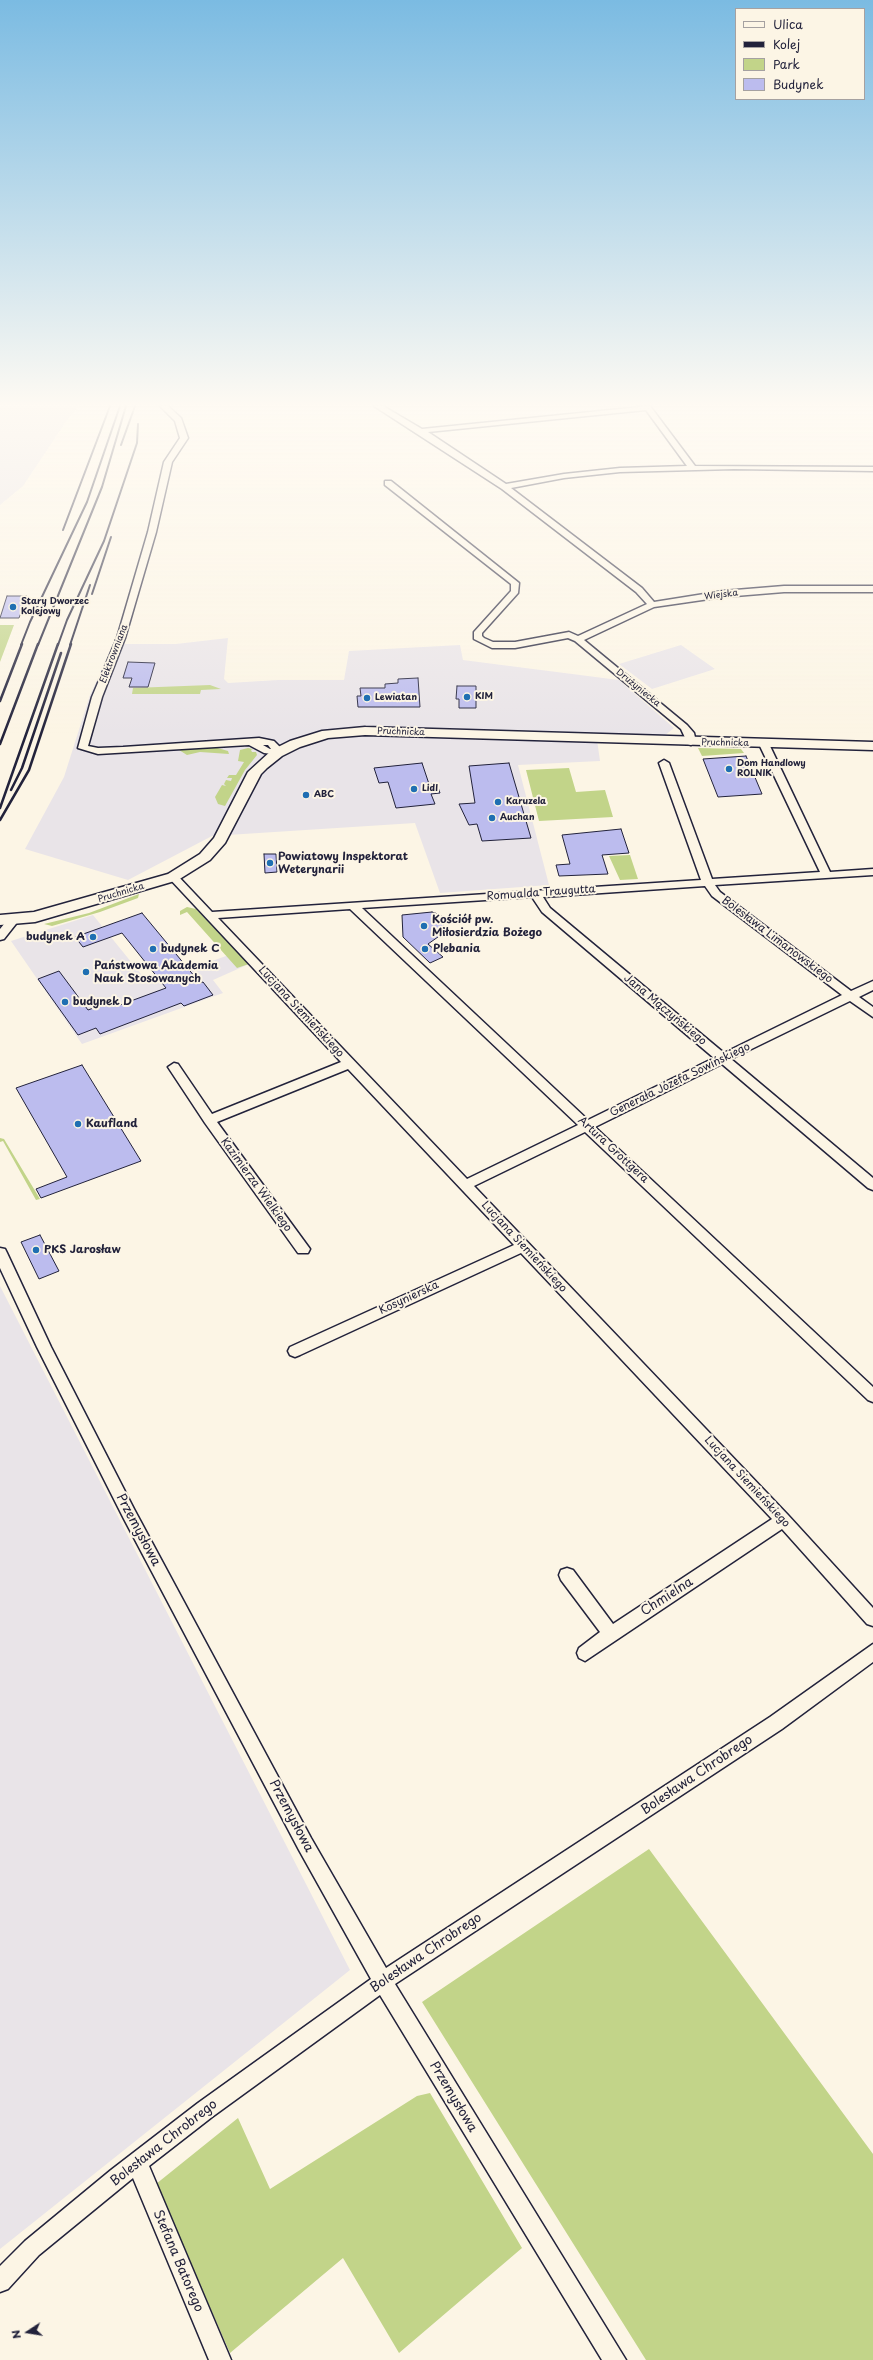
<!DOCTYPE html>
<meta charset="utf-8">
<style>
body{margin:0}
#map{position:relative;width:873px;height:2360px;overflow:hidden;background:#fcf5e5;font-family:"Playpen Sans",sans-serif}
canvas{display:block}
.legend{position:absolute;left:735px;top:8px;width:130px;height:92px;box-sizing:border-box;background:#fcf5e5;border:1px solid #a5a1a1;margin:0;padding:5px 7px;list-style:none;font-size:12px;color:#22223b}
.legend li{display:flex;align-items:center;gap:8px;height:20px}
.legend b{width:20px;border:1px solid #a5a1a1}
.north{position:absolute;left:8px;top:2312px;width:40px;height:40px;-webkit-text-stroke:3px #fcf5e5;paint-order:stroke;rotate:258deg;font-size:11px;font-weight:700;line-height:16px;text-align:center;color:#22223b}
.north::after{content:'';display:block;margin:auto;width:14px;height:18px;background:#22223b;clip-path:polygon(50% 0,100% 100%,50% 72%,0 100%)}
</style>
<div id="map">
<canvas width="873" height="2360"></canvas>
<ul class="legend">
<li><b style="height:5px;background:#fcf5e5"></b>Ulica</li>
<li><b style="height:5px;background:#22223b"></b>Kolej</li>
<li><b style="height:11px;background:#c2d489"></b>Park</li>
<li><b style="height:11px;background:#bcbcee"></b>Budynek</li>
</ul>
<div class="north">N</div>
</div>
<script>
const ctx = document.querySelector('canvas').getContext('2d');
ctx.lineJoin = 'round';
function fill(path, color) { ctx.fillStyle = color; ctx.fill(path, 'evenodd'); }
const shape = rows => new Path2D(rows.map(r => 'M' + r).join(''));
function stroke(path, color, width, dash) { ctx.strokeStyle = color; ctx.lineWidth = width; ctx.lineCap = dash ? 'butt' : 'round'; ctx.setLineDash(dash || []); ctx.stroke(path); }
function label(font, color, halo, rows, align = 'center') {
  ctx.font = font + ' "Playpen Sans",sans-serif'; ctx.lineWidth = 4; ctx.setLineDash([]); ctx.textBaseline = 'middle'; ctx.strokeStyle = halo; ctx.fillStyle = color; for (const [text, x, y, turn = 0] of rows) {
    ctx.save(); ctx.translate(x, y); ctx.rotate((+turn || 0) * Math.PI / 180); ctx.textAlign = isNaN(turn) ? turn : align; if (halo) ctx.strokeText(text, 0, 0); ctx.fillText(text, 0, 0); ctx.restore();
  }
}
const built = shape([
 [0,406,79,406,67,420,23,486,0,505],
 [228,638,224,679,228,683,278,680,344,680,349,651,460,645,463,660,619,680,674,728,664,736,596,733,600,761,518,765,549,885,440,893,415,823,212,836,128,880,25,849,64,777,90,695,114,644,176,644],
 [681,645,715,669,652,689,619,664],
 [93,915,149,984,237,952,249,964,213,980,223,993,82,1044,11,941],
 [0,1286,350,1970,0,2249]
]);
const green = shape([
 [0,625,14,625,0,662],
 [210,685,221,689,201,690,200,694,132,694,133,688],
 [214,747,228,751,229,754,200,752,187,755,179,750],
 [248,748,253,749,251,750,252,752,256,752,257,755,245,770,225,806,218,804,215,797,222,785,226,786,224,784,226,780,231,781,232,778,227,778,229,775,236,775,244,762,238,761,240,750],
 [698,748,741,749,744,753,702,756],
 [569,768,576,792,605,790,613,817,539,821,526,770],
 [630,855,638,879,620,880,609,856],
 [139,894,138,898,100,912,52,926,44,924,89,913],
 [187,907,196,909,249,964,237,968,187,912,180,915,180,911],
 [0,1138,4,1139,40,1199,36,1200,3,1141,0,1142],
 [649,1849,873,2154,873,2360,646,2360,422,2002],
 [430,2093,522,2248,399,2353,343,2258,230,2353,156,2184,238,2118,270,2189,417,2096]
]);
const building = shape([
 [7,596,27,596,19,618,0,618,7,596],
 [128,662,155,663,148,687,129,687,132,678,123,678,128,662],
 [418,678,420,707,358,707,357,696,361,696,360,688,385,688,385,684,398,683,398,679,418,678],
 [457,686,476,686,476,708,459,708,459,699,456,699,457,686],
 [746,756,762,794,718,797,703,759,746,756],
 [422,763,429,784,437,784,440,793,431,794,435,804,396,808,388,782,379,783,374,768,422,763],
 [509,763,531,838,482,841,477,824,469,825,459,804,475,803,469,766,509,763],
 [621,829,629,853,602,855,608,874,559,876,556,865,570,864,562,835,621,829],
 [264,854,276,854,277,872,265,873,264,854],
 [432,912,441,915,445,932,428,944,443,957,430,963,403,937,402,915,432,912],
 [142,913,200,983,203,982,213,995,184,1006,181,1003,100,1034,96,1028,78,1035,38,979,59,971,88,1010,115,1000,120,1005,166,988,122,933,83,947,75,937,142,913],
 [82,1065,141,1161,41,1198,36,1189,67,1177,16,1088,82,1065],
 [40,1235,59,1271,39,1279,21,1242,40,1235]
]);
const minor = shape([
 [160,406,168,406,181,418,188,438,172,462,156,532,125,638,102,697,88,746,98,748,123,747,259,738,274,741,280,747,280,755,264,753,249,745,98,754,78,748,92,697,117,638,148,532,164,462,180,438,175,421,160,406],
 [263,745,268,745,271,749,270,749,263,745],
 [374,406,383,406,422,429,650,406,695,466,873,467,873,471,734,469,620,472,564,478,511,488,642,588,654,602,723,591,784,586,873,586,873,592,784,592,723,597,654,607,584,640,687,725,694,733,696,742,691,745,688,744,681,729,575,641,568,638,515,648,492,648,474,639,474,632,511,591,511,584,385,485,385,481,391,481,519,583,518,593,482,633,482,636,484,638,493,642,515,642,569,632,578,636,647,604,636,592,502,489,374,406],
 [646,410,687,466,620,468,564,474,506,484,428,432,646,410],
 [764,741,769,744,830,872,873,869,873,875,715,885,720,892,851,991,873,981,873,990,859,997,873,1007,873,1017,850,1001,731,1059,873,1178,873,1190,868,1188,722,1064,595,1127,873,1387,873,1402,868,1400,585,1132,474,1186,788,1515,873,1608,873,1626,867,1624,782,1529,585,1661,579,1658,577,1653,579,1648,600,1632,561,1580,559,1575,561,1570,567,1568,573,1570,613,1624,772,1519,521,1253,300,1355,295,1357,290,1355,288,1351,290,1347,514,1245,348,1069,217,1122,310,1249,308,1253,298,1253,205,1123,168,1067,174,1063,178,1064,212,1114,341,1062,168,877,169,875,177,875,212,912,701,880,659,763,664,760,669,763,712,879,820,872,759,744,764,741],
 [705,886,712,896,842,995,724,1053,550,908,543,897,705,886],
 [532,897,542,912,714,1058,588,1120,362,908,532,897],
 [350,909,578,1125,467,1179,218,918,350,909],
 [13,917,19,920,4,939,0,940,0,929,9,918,13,917],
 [0,1248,5,1249,7,1253,51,1347,134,1509,311,1838,386,1968,770,1717,873,1644,873,1662,782,1729,395,1984,626,2360,602,2360,380,1995,212,2117,149,2166,231,2360,209,2360,133,2178,39,2255,8,2289,0,2292,0,2266,25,2241,111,2170,198,2103,371,1979,299,1850,124,1519,37,1347,0,1268,0,1248]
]);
const secondary = shape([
 [365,727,873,742,873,750,365,735,328,738,300,747,282,756,267,768,261,774,225,843,210,860,178,880,35,922,0,925,0,915,34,912,168,874,200,854,214,838,248,772,272,750,290,741,322,731,365,727]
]);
const railFar1 = shape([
 [121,445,135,406],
 [63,530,110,406],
 [92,594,111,537],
 [21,645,30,622,87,502,120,406],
 [38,645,102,487,126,406],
 [58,645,67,620,104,541,137,443,138,424],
 [70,645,90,585]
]);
const rail = shape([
 [0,701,22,644],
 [0,744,38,644],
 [11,790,22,768,61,653],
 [0,808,58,644],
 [0,820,29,770,71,644]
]);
const markers = [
 [13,607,4,"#1f6fb2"],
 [467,697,4,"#1f6fb2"],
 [367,698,4,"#1f6fb2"],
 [729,769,4,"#1f6fb2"],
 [414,789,4,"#1f6fb2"],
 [306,795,4,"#1f6fb2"],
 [498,802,4,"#1f6fb2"],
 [492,818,4,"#1f6fb2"],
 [270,863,4,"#1f6fb2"],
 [424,926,4,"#1f6fb2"],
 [93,937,4,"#1f6fb2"],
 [153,949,4,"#1f6fb2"],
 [425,949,4,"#1f6fb2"],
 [86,972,4,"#1f6fb2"],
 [65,1002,4,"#1f6fb2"],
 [78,1124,4,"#1f6fb2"],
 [36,1250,4,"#1f6fb2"]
];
const farStreetnames = [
 ["Wiejska",721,595,-7],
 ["Elektrowniana",114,654,-69],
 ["Drużyniecka",638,688,39],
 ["Pruchnicka",401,732,2],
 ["Pruchnicka",725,743,1],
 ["Pruchnicka",121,893,-17]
];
const farPoinames = [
 ["Stary Dworzec",21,602],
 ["Kolejowy",21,612],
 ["KIM",475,697],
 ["Lewiatan",375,698],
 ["Dom Handlowy",737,764],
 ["ROLNIK",737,774],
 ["Lidl",422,789],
 ["ABC",314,795],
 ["Karuzela",506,802],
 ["Auchan",500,818]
];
const poiNames = [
 ["Powiatowy Inspektorat",278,857],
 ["Weterynarii",278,870],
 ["Kościół pw.",432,920],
 ["Miłosierdzia Bożego",432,933],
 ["budynek A",85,937,"right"],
 ["budynek C",161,949],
 ["Plebania",433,949],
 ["Państwowa Akademia",94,966],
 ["Nauk Stosowanych",94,979],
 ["budynek D",73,1002],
 ["Kaufland",86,1124],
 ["PKS Jarosław",44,1250]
];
const streetNames = [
 ["Romualda Traugutta",541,893,-4],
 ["Bolesława Limanowskiego",777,940,37],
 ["Jana Mączyńskiego",665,1010,40],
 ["Lucjana Siemieńskiego",301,1012,47],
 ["Generała Józefa Sowińskiego",680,1080,-26],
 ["Artura Grottgera",613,1150,43],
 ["Kazimierza Wielkiego",256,1185,54],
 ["Lucjana Siemieńskiego",524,1247,47],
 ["Kosynierska",409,1298,-25],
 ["Lucjana Siemieńskiego",747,1482,47]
];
const nearStreetnames = [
 ["Przemysłowa",138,1530,62],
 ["Chmielna",667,1597,-33],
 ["Bolesława Chrobrego",697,1775,-34],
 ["Przemysłowa",291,1816,62],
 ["Bolesława Chrobrego",426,1953,-34],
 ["Przemysłowa",453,2097,59],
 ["Bolesława Chrobrego",164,2143,-38],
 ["Stefana Batorego",178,2261,67]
];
fill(built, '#e9e4e8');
fill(green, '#c2d489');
fill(building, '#bcbcee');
stroke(building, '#22223b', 1);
stroke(minor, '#22223b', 3);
stroke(secondary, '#22223b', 3);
fill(minor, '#fcf5e5');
fill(secondary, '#fcf5e5');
stroke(railFar1, '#22223b', 2);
stroke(rail, '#22223b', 2.5);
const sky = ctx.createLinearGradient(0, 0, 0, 736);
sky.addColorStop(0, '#7bbbe2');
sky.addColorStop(0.55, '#fefaf3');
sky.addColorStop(1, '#fefaf300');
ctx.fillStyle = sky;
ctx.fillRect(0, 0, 873, 736);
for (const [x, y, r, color] of markers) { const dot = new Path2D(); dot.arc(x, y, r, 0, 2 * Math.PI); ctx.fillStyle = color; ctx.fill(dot); stroke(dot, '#fcf5e5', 1.5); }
label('9px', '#22223b', '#fcf5e5', farStreetnames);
label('bold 9px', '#22223b', '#fcf5e5', farPoinames, 'left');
label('bold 11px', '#22223b', '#fcf5e5', poiNames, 'left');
label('11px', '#22223b', '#fcf5e5', streetNames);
label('13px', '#22223b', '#fcf5e5', nearStreetnames);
</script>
